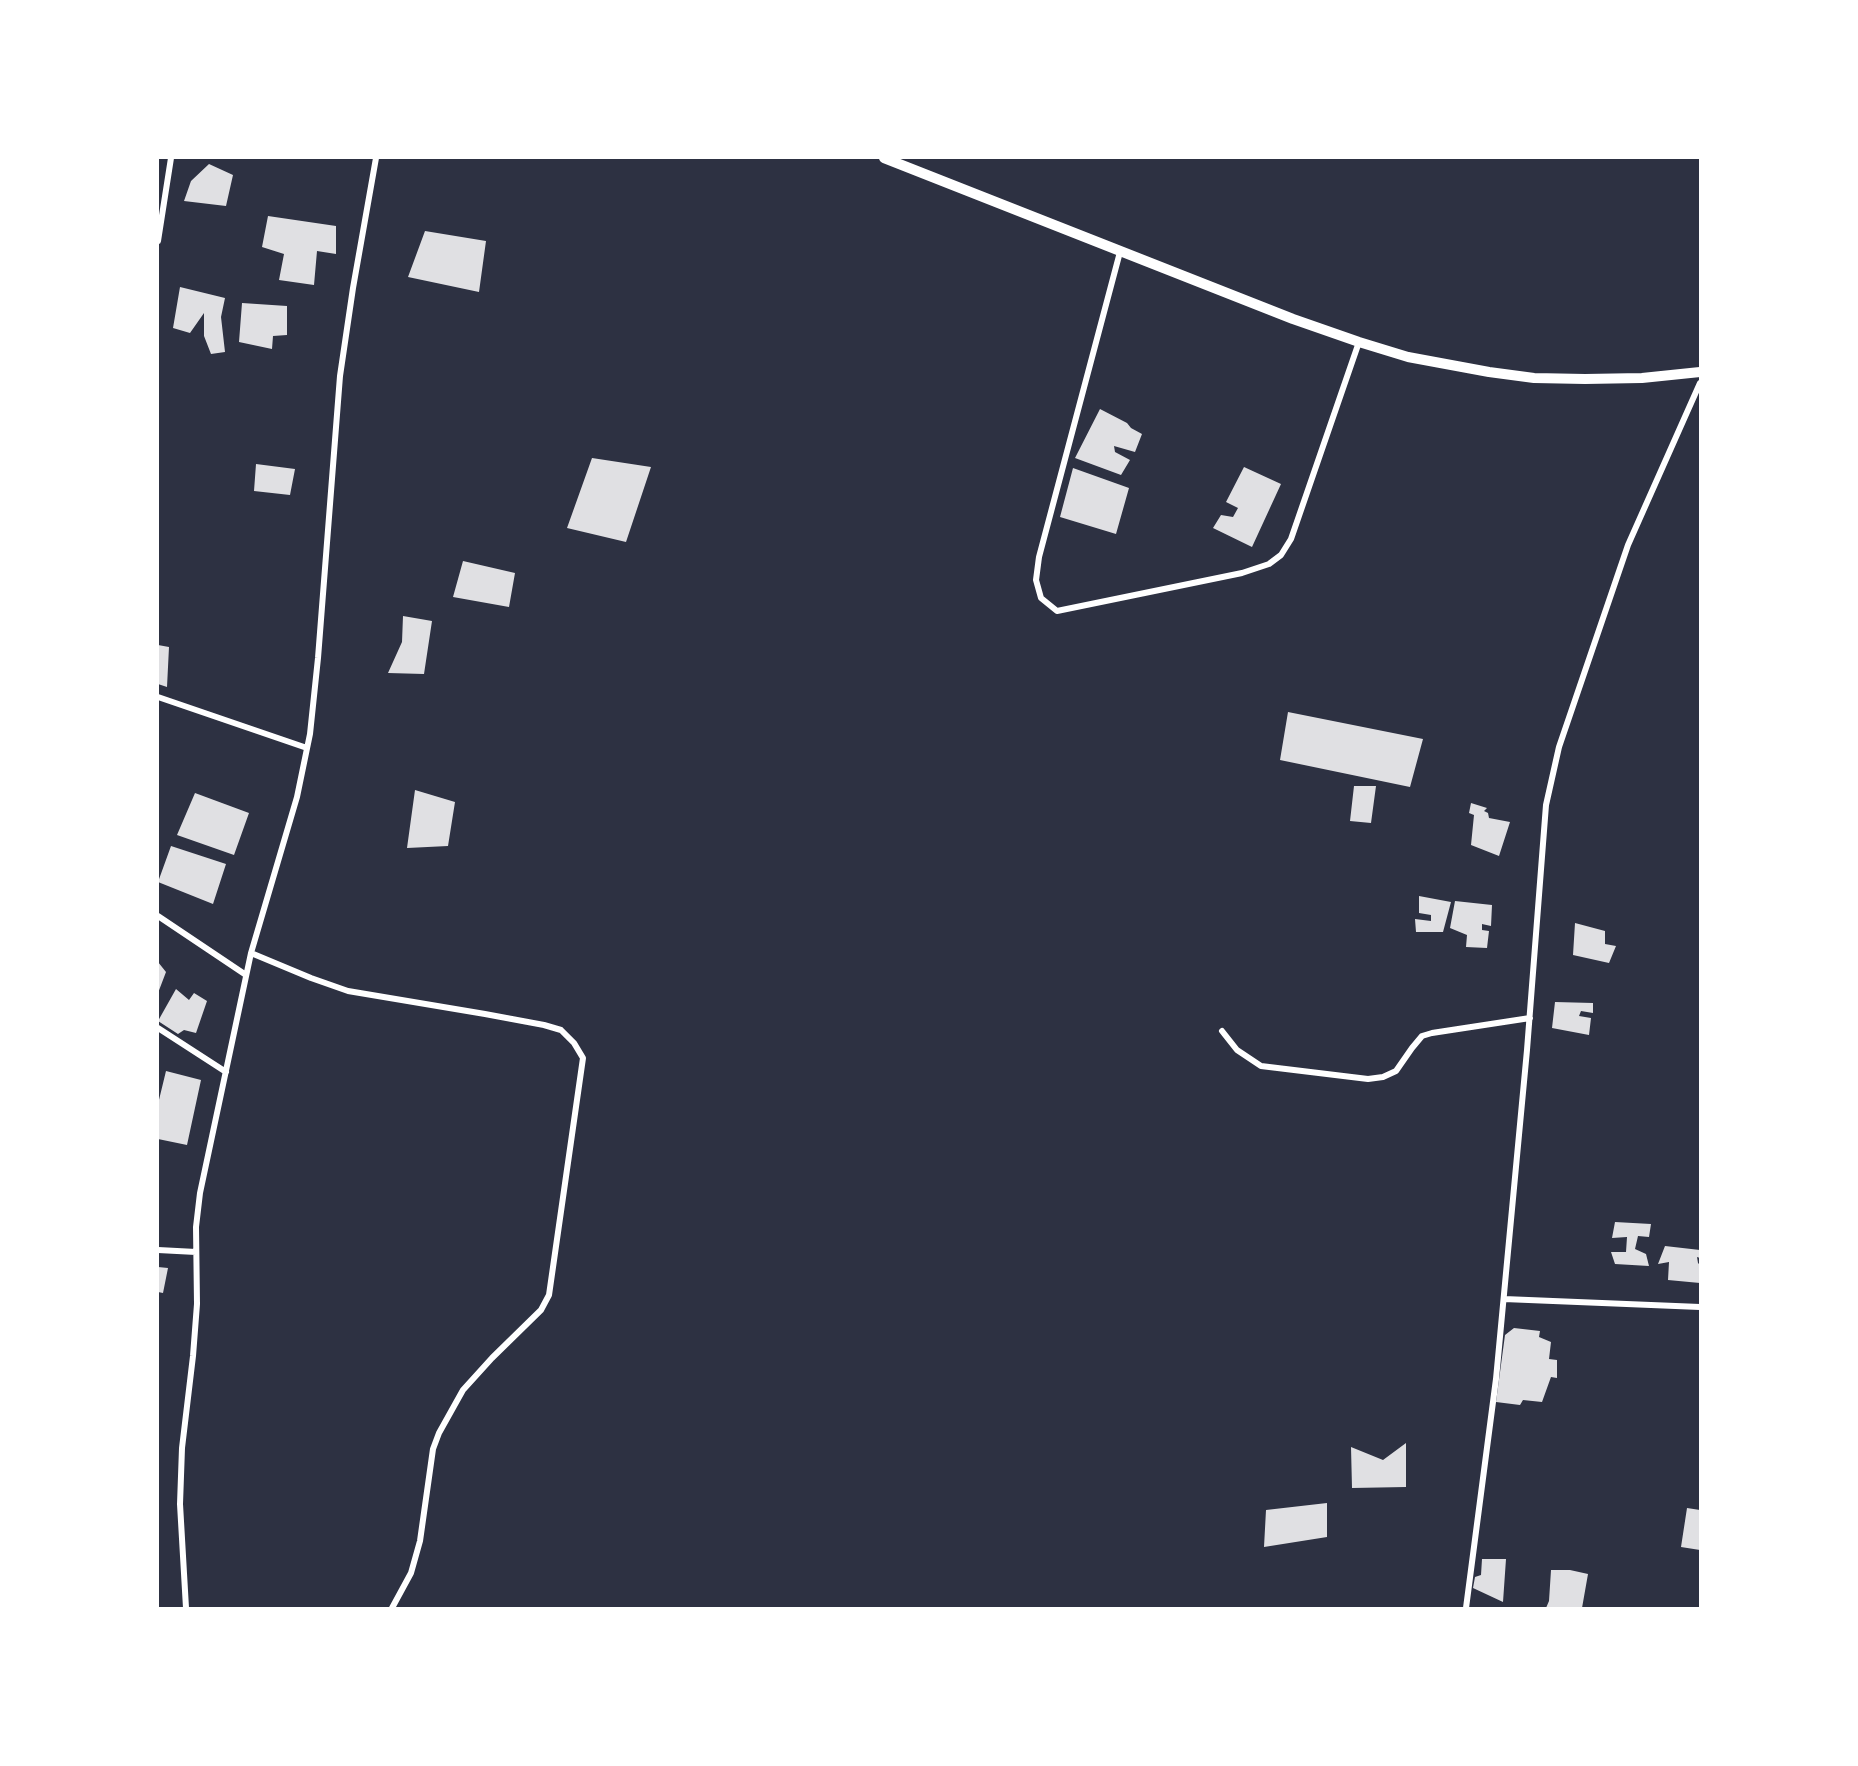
<!DOCTYPE html>
<style>
body{margin:0}
#map{position:relative;width:1858px;height:1766px;overflow:hidden;background:#2d3142;font-family:"PT Sans",sans-serif}
canvas{display:block}
.frame{position:absolute;inset:0;border:159px solid #fff;pointer-events:none}
</style>
<div id="map">
<canvas width="1858" height="1766"></canvas>
<div class="frame"></div>
</div>
<script>
const ctx = document.querySelector('canvas').getContext('2d');
ctx.lineJoin = 'round';
function fill(path, color) { ctx.fillStyle = color; ctx.fill(path, 'evenodd'); }
const shape = rows => new Path2D(rows.map(r => 'M' + r).join(''));
function stroke(path, color, width, dash) { ctx.strokeStyle = color; ctx.lineWidth = width; ctx.lineCap = dash ? 'butt' : 'round'; ctx.setLineDash(dash || []); ctx.stroke(path); }
const building = shape([
 [209,164,233,175,226,206,184,201,191,181],
 [268,216,336,226,336,254,317,251,314,285,279,280,284,254,262,247],
 [425,231,486,241,479,292,408,277],
 [180,287,225,298,221,317,225,352,211,354,204,336,204,313,190,333,173,328],
 [242,303,287,306,287,335,273,336,272,349,239,342],
 [1100,409,1127,423,1131,428,1142,434,1135,452,1114,446,1115,452,1130,460,1121,475,1075,458],
 [592,458,651,467,626,542,567,528],
 [256,464,295,469,290,495,254,491],
 [1244,467,1281,484,1252,547,1213,528,1221,515,1233,517,1238,508,1226,502],
 [1073,468,1129,488,1116,534,1060,517],
 [463,561,515,573,509,607,453,597],
 [403,616,432,621,424,674,388,673,402,642],
 [158,645,169,647,167,687,158,684],
 [1288,712,1423,739,1410,787,1280,760],
 [1354,786,1376,786,1371,823,1350,821],
 [415,790,455,802,448,846,407,848],
 [195,793,249,813,234,855,177,835],
 [1471,803,1487,808,1484,811,1488,813,1489,818,1510,822,1499,856,1471,845,1474,815,1469,813],
 [171,846,226,864,213,904,158,882],
 [1419,896,1451,902,1443,932,1416,932,1415,919,1431,921,1431,915,1419,913],
 [1455,901,1492,905,1491,926,1482,924,1482,930,1489,931,1487,948,1466,947,1467,935,1450,928],
 [1575,923,1605,931,1605,944,1616,946,1609,963,1573,955],
 [158,962,166,972,158,993],
 [176,989,189,1000,194,993,207,1001,196,1033,184,1030,178,1034,158,1021],
 [1555,1002,1593,1003,1593,1013,1581,1011,1579,1016,1591,1018,1589,1035,1552,1028],
 [166,1071,201,1080,187,1145,158,1139,158,1104],
 [1615,1222,1651,1224,1649,1237,1638,1236,1635,1249,1646,1254,1649,1266,1615,1264,1611,1252,1626,1252,1627,1237,1612,1238],
 [1665,1246,1700,1250,1700,1258,1697,1257,1698,1263,1700,1265,1700,1283,1668,1280,1669,1262,1658,1264],
 [158,1267,168,1268,163,1293,158,1292],
 [1514,1328,1540,1331,1539,1337,1551,1342,1549,1359,1557,1360,1557,1378,1551,1377,1542,1402,1523,1400,1520,1405,1496,1402,1505,1335],
 [1406,1443,1406,1487,1352,1488,1351,1447,1383,1460],
 [1327,1503,1327,1537,1264,1547,1266,1510],
 [1687,1508,1700,1510,1700,1550,1681,1547],
 [1482,1559,1506,1559,1503,1602,1473,1588,1475,1577,1481,1575],
 [1551,1570,1570,1570,1588,1574,1582,1608,1546,1608,1549,1601]
]);
const minor = shape([
 [158,241,171,158],
 [1120,252,1039,557,1036,580,1041,598,1057,611,1242,573,1269,564,1281,555,1291,539,1359,342],
 [158,697,307,748],
 [158,916,246,975],
 [251,953,311,978,348,991,485,1014,544,1025,561,1030,574,1043,583,1058,549,1295,541,1310,492,1358,463,1390,439,1433,433,1449,420,1541,411,1573,392,1608],
 [158,1028,226,1072],
 [1222,1031,1237,1050,1261,1066,1368,1079,1383,1077,1396,1071,1412,1048,1422,1036,1432,1033,1530,1018],
 [158,1250,196,1252],
 [1504,1299,1700,1307],
 [186,1608,180,1504,182,1448,193,1356,197,1304,196,1227,200,1193,251,953,297,797,310,734,318,658,340,376,353,288,376,158],
 [1466,1608,1496,1379,1527,1050,1546,805,1559,747,1628,545,1700,383]
]);
const tertiary = shape([
 [884,158,1293,319,1359,342,1408,357,1489,372,1534,378,1585,379,1642,378,1700,372]
]);
fill(building, '#e0e0e3');
stroke(minor, '#fff', 6);
stroke(tertiary, '#fff', 10);
</script>
